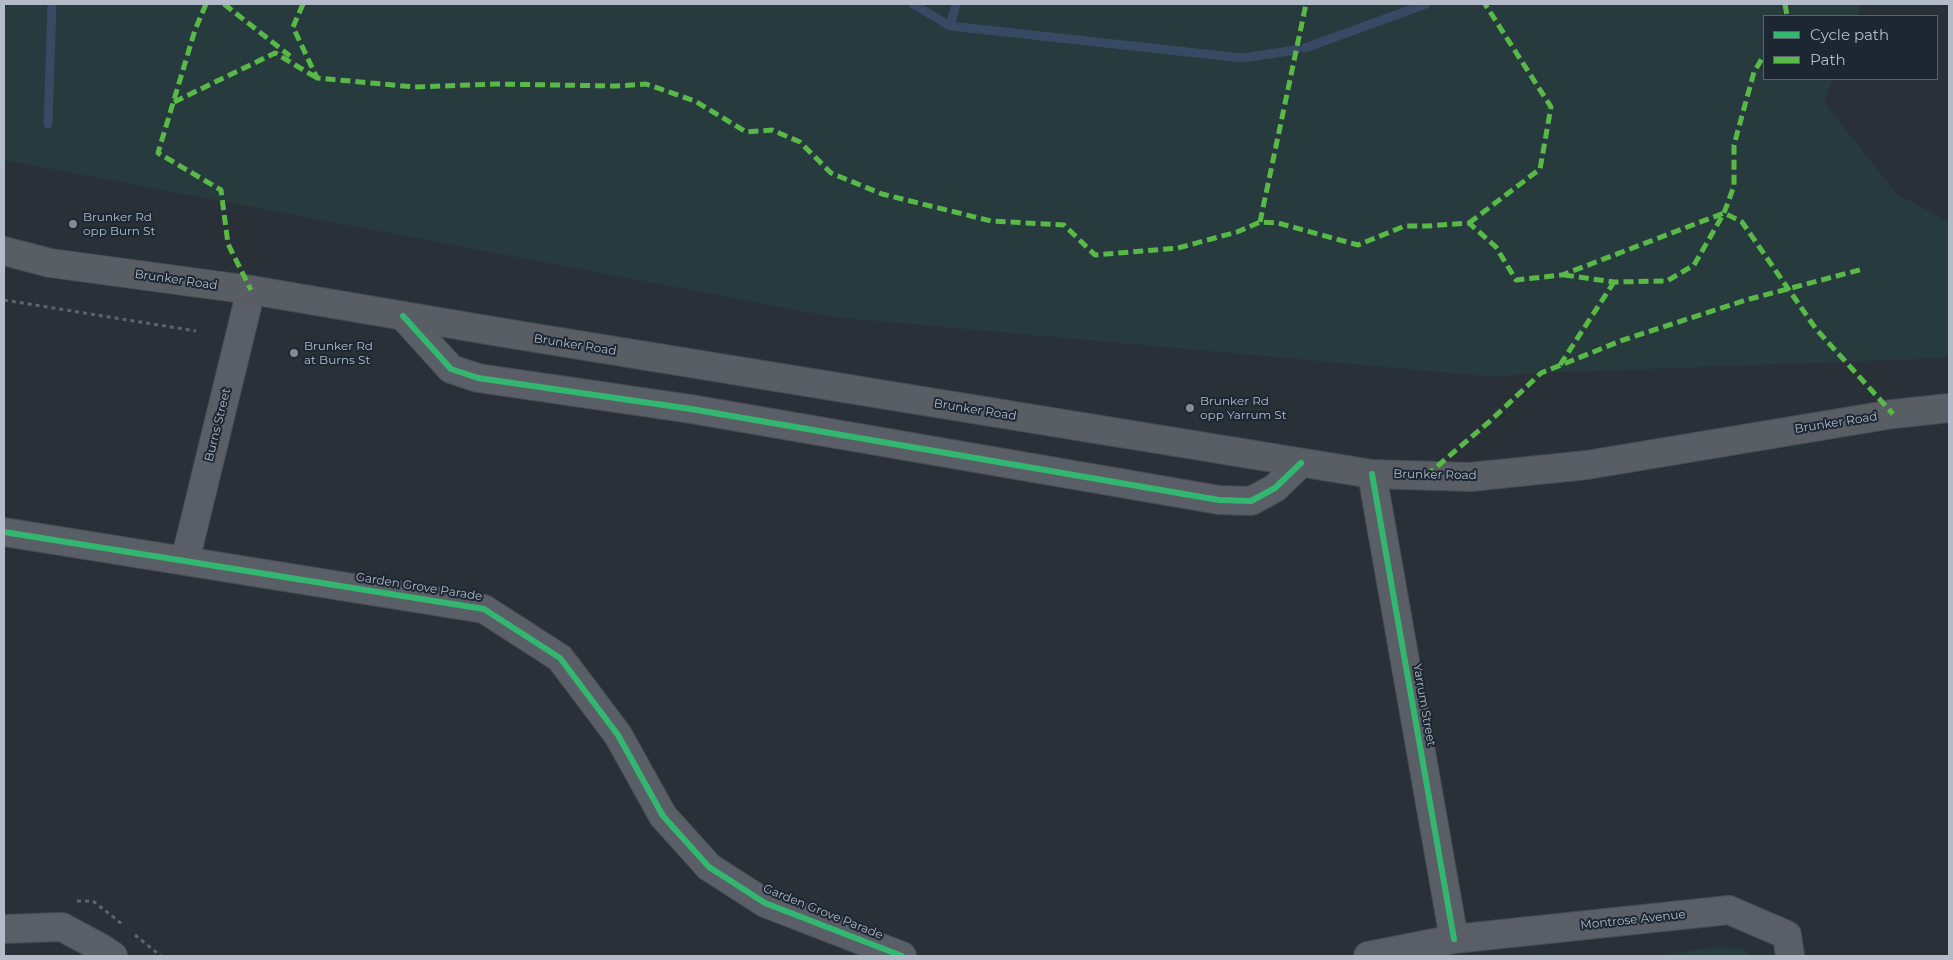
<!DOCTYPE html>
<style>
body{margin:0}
#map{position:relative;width:1953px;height:960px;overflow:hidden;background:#2a3038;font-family:Montserrat,sans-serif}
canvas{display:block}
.frame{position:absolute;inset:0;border:5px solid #b4bcc9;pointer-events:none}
.legend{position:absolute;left:1763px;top:15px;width:175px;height:65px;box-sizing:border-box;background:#1d2633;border:1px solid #59626f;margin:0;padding:6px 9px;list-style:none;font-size:15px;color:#b4bcc9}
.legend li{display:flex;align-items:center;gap:10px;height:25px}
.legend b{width:25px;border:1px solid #59626f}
</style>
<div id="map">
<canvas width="1953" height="960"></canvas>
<div class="frame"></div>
<ul class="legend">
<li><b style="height:6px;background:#33b770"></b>Cycle path</li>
<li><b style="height:6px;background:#58b947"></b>Path</li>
</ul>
</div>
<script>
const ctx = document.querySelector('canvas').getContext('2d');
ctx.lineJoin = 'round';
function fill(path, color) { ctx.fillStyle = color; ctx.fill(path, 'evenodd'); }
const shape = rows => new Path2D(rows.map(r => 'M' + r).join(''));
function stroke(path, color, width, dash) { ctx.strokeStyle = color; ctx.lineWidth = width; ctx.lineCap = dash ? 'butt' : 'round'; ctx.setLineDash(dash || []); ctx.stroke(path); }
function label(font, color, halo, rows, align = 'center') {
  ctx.font = font + ' Montserrat,sans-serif'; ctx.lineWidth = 4; ctx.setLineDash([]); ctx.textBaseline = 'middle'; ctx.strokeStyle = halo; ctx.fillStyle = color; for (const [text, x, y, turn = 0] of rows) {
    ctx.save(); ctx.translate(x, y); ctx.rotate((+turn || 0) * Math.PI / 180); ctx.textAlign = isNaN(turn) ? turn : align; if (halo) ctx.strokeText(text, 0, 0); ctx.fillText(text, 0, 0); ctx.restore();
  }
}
const green = shape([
 [4,4,1862,4,1857,16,1764,16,1764,79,1833,79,1824,102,1897,194,1949,222,1949,358,1541,373,1494,377,833,317,4,160],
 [1713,947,1742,948,1753,956,1660,956]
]);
const stream = shape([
 [913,4,950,26,1242,58,1296,50],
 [950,26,956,4],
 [1305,48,1426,4],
 [48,124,52,4]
]);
const path = shape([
 [4,300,196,331],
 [77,901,93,901,122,924],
 [135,935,161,956]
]);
const minor = shape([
 [403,316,451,369,478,378,691,409,1219,500,1251,501,1275,488,1301,463],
 [1372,474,1454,939],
 [4,532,484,609,560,658,618,735,663,816,709,867,765,903,902,956],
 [185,561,251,290],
 [4,929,62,927,101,948,113,956],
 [1368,956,1454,939,1729,910,1787,935,1790,956]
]);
const secondary = shape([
 [4,251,50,263,251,290,499,332,1372,474,1470,477,1587,465,1893,414,1949,408]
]);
const quiet = shape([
 [206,4,195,30,158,153,221,190,228,244,251,290],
 [224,4,290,56],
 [303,4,293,27,317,78,415,87,496,84,616,86,646,84,695,101,746,132,772,130,800,142,831,173,882,194,991,221,1064,225,1095,255,1178,248,1237,232,1260,222,1278,223,1358,245,1405,226,1428,226,1469,223,1496,247,1516,280,1562,275,1724,213,1742,222,1816,329,1893,414],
 [1785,4,1787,16],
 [174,102,275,53,317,78],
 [1260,222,1306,4],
 [1469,223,1540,169,1551,107,1485,4],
 [1564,275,1614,282,1667,281,1694,265,1724,213,1734,186,1734,145,1754,72,1764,55],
 [1560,365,1614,282],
 [1426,476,1489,422,1541,373,1623,340,1746,300,1863,269]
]);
const cycleway = shape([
 [403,316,451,369,478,378,691,409,1219,500,1251,501,1275,488,1301,463],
 [1372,474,1454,939],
 [4,532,484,609,560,658,618,735,663,816,709,867,765,903,902,956]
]);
const markers = [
 [73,224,5,"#848b96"],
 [294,353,5,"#848b96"],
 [1190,408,5,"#848b96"]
];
const poiNames = [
 ["Brunker Rd",83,217],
 ["opp Burn St",83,231],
 ["Brunker Rd",304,346],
 ["at Burns St",304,360],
 ["Brunker Rd",1200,401],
 ["opp Yarrum St",1200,415]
];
const streetNames = [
 ["Brunker Road",176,280,8],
 ["Brunker Road",575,345,9],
 ["Brunker Road",975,410,9],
 ["Brunker Road",1836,423,-9],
 ["Burns Street",218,425,-76],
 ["Brunker Road",1435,475,1],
 ["Garden Grove Parade",419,587,9],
 ["Yarrum Street",1424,705,80],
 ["Garden Grove Parade",823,912,22],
 ["Montrose Avenue",1633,920,-6]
];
fill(green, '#273a3e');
stroke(stream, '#384963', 9);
stroke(minor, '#484c53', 30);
stroke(secondary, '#484c53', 30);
stroke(path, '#5d636a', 3, [4, 4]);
stroke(minor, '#5a5e66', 28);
stroke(secondary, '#595d64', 28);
stroke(quiet, '#58b947', 5, [10, 5]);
stroke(cycleway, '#33b770', 6);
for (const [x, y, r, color] of markers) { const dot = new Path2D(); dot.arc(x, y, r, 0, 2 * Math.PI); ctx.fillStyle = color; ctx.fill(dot); stroke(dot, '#1d2633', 2); }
label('12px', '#b4bcc9', '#1d2633', poiNames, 'left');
label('12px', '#b4bcc9', '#1d2633', streetNames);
</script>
